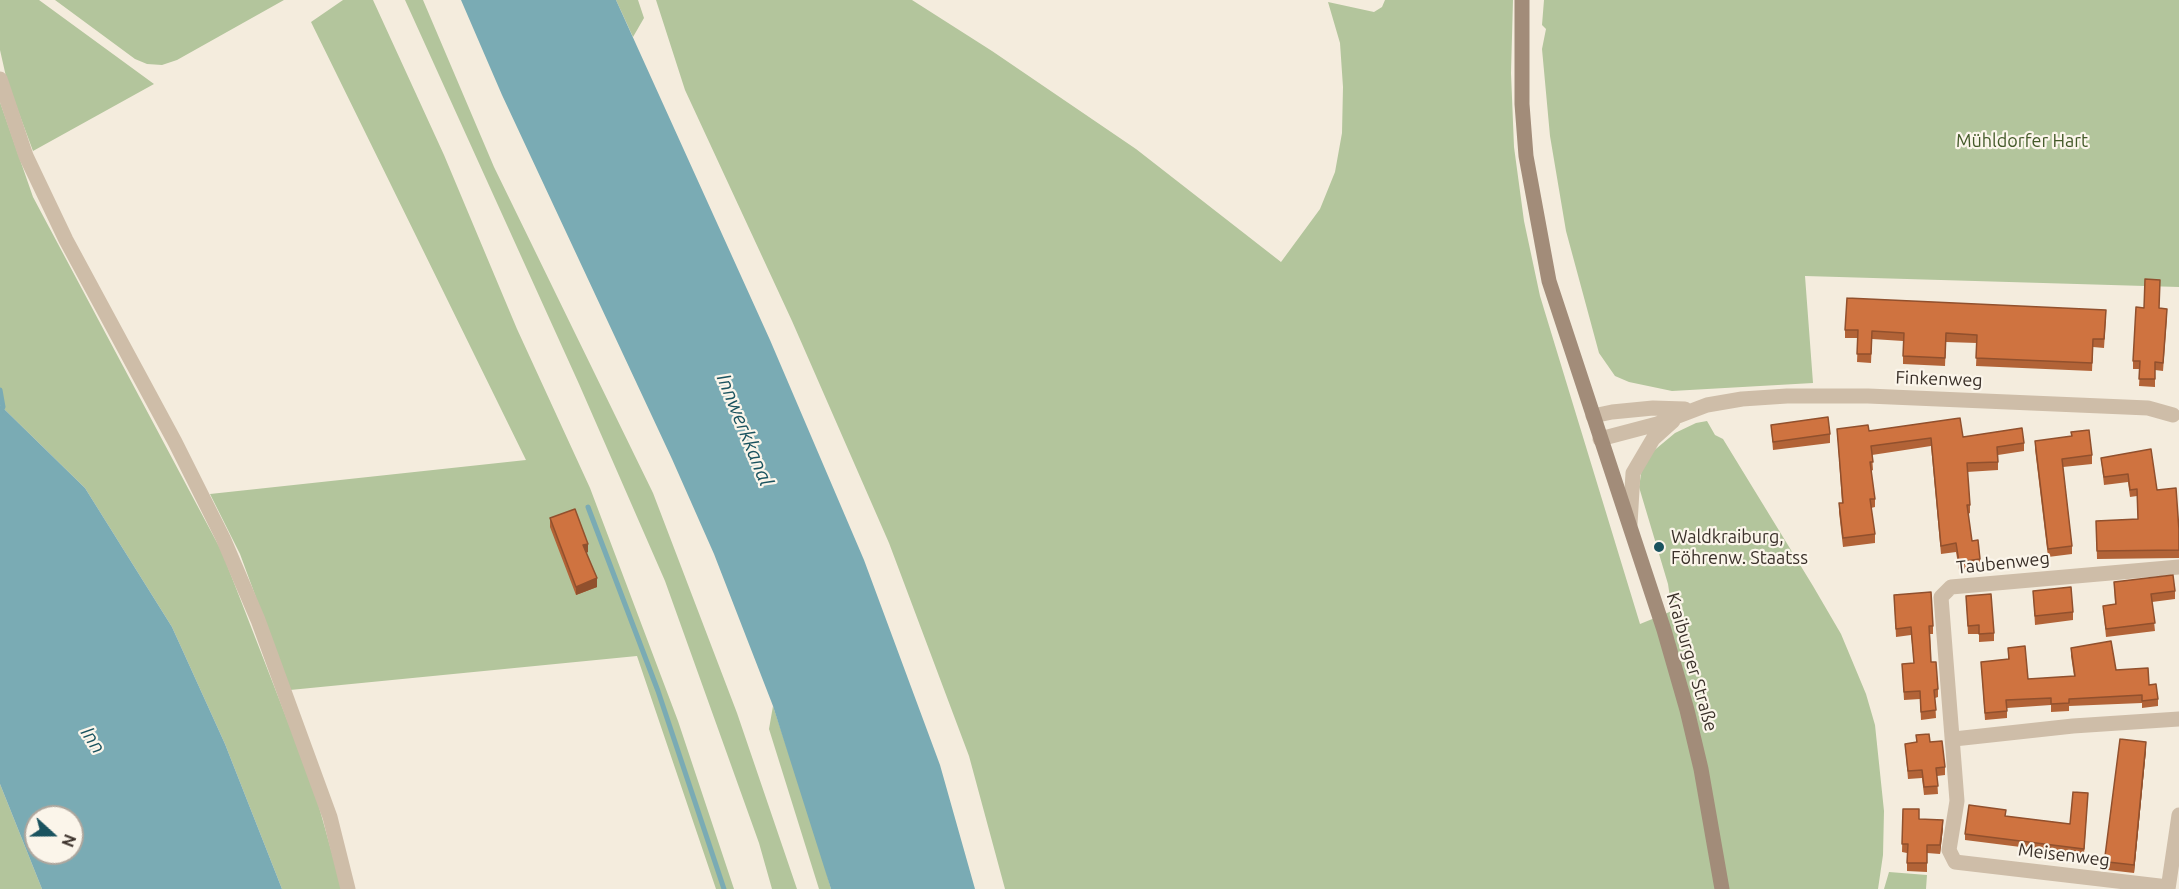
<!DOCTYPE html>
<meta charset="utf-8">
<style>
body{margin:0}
#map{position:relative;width:2179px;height:889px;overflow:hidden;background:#f4ecdd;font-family:Ubuntu,sans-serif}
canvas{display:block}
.north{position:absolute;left:24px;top:805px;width:60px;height:60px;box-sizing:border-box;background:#fbf5ea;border:2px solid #aea69d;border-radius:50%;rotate:111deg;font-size:16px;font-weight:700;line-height:24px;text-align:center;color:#3a3029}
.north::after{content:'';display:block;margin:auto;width:21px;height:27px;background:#1a535f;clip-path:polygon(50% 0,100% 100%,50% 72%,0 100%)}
</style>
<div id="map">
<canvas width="2179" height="889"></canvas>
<div class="north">N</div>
</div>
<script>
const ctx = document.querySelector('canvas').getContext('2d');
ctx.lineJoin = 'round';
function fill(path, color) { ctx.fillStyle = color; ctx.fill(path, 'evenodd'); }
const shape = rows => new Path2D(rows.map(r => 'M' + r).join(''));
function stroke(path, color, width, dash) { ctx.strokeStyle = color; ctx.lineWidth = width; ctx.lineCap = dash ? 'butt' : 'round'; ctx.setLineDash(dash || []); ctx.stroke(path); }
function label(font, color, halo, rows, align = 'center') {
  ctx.font = font + ' Ubuntu,sans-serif'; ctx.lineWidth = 4.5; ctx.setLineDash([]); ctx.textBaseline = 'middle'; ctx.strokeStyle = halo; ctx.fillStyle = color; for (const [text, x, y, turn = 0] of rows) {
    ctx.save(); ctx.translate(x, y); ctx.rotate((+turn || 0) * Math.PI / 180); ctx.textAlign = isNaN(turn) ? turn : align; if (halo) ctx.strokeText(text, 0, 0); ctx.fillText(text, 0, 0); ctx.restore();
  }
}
const green = shape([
 [0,0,39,0,154,84,33,151,7,81,0,50],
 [55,0,284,0,177,60,162,65,147,64,135,59],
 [343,0,373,0,444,155,517,329,590,488,678,721,734,889,716,889,637,656,290,690,240,554,210,494,526,460,311,22],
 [405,0,423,0,494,167,653,493,737,713,797,889,772,889,759,843,665,581,579,384],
 [616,0,638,0,644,18,633,37],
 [656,0,912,0,992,51,1136,149,1281,262,1320,209,1335,172,1342,133,1343,87,1340,43,1328,2,1374,12,1382,7,1385,0,1513,0,1511,73,1514,147,1524,221,1540,296,1640,624,1672,611,1668,584,1639,487,1642,468,1651,453,1675,433,1696,423,1707,421,1715,435,1723,439,1813,586,1841,634,1866,694,1875,725,1884,811,1883,855,1878,889,1005,889,969,756,889,543,792,321,685,90],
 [1544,0,2179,0,2179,287,1805,276,1813,383,1672,391,1629,382,1615,376,1599,353,1566,231,1550,136,1542,49,1546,29,1542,25],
 [0,102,33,197,222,552,314,789,342,889,282,889,225,744,172,627,85,488,0,405],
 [773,706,816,835,831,889,819,889,769,729],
 [0,784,42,889,0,889],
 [1889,872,1927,875,1926,889,1884,889]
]);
const water = shape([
 [461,0,616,0,770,340,864,560,940,765,975,889,831,889,773,706,714,554,672,459,502,95],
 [0,405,85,488,172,627,225,744,282,889,42,889,0,784],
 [36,817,72,817,72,853,36,853]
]);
const stream = shape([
 [0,390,3,407,0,413],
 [588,507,658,691,724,889]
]);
const street = shape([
 [0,79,26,156,66,240,175,442,223,538,258,620,330,817,348,889],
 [1593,416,1612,412,1653,408,1685,409],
 [1600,439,1657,424,1707,405,1742,399,1787,396,1868,396,2148,408,2173,415],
 [1630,524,1633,473,1653,439,1673,421],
 [1954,739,2073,726,2179,719],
 [2168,887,1955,862,1949,850,1957,801,1941,597,1951,587,2179,567],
 [2168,889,2179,815]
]);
const secondary = shape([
 [1522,0,1522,104,1526,156,1549,281,1664,630,1687,710,1701,769,1722,889]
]);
const wall = shape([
 [2159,308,2167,317,2163,371,2155,370,2155,387,2139,386,2140,369,2133,369,2133,361],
 [2106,318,2104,348,2093,347,2092,371,1976,366,1977,343,1946,342,1945,366,1903,364,1903,341,1872,339,1871,363,1857,362,1858,338,1845,338,1845,330],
 [1771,425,1830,434,1830,443,1773,450],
 [1837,429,1963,437,2024,443,2024,451,1998,455,1998,470,1967,472,1970,505,1970,513,1968,514,1972,541,1980,559,1980,567,1959,570,1956,552,1941,554,1931,446,1872,455,1873,470,1871,471,1875,499,1875,507,1871,508,1875,534,1875,543,1843,547,1839,512,1839,503,1842,503],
 [2035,441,2092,455,2092,464,2063,467,2072,546,2072,554,2048,557,2035,449],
 [2101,458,2157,490,2179,530,2179,558,2097,559,2096,521,2138,519,2137,496,2130,497,2128,482,2104,485],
 [550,518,588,552,586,553,597,587,576,595,550,527],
 [2114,582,2175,591,2175,599,2152,602,2155,631,2106,637,2103,606,2115,604],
 [2033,591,2073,612,2073,620,2035,625],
 [1894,595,1933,626,1933,634,1930,634,1931,662,1938,689,1938,697,1935,698,1936,718,1921,720,1920,699,1904,700,1902,664,1914,663,1911,635,1896,637],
 [1966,596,1994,633,1994,641,1979,642,1979,634,1968,634],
 [2008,648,2028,679,2074,676,2071,656,2071,648,2149,685,2158,699,2158,706,2142,708,2142,703,2069,706,2069,711,2051,712,2051,705,2007,708,2007,718,1985,720,1981,662,2008,659],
 [1916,735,1930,742,1945,767,1945,775,1937,776,1938,794,1924,795,1922,778,1908,779,1905,744,1916,742],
 [2146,750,2134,873,2108,870,2108,865,2105,864,2105,856],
 [2088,793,2084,855,1965,840,1965,834,2006,816,2070,824],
 [1903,809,1919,819,1943,828,1940,854,1927,853,1927,872,1907,871,1907,853,1902,852]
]);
const shadedWall = shape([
 [588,544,588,552,583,554,583,545],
 [597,578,597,587,576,595,576,587],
 [2146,742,2146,750,2134,873,2134,865],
 [1943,820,1943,828,1940,854,1940,845]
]);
const building = shape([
 [2145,279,2160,280,2159,308,2167,309,2163,363,2155,362,2155,379,2139,379,2140,361,2133,361,2136,307,2144,308,2145,279],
 [1847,298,2106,310,2104,339,2093,339,2092,363,1976,358,1977,335,1946,333,1945,358,1903,356,1904,333,1872,331,1871,354,1857,354,1858,330,1845,330,1847,298],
 [1828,417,1830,434,1773,442,1771,425,1828,417],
 [1960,418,1963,437,2022,428,2024,443,1997,447,1998,462,1967,463,1970,505,1967,505,1972,541,1978,540,1980,559,1959,562,1956,543,1941,546,1931,438,1871,446,1873,462,1870,462,1875,499,1870,499,1875,534,1843,538,1839,503,1843,503,1837,429,1868,425,1869,431,1960,418],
 [2089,430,2092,455,2062,459,2072,546,2048,549,2035,441,2072,436,2071,432,2089,430],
 [2151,449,2157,490,2176,488,2179,530,2179,550,2097,551,2096,521,2138,519,2137,489,2130,490,2128,474,2104,477,2101,458,2151,449],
 [575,509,588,544,583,545,597,578,576,587,550,518,575,509],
 [2173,575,2175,591,2151,594,2155,623,2106,629,2103,606,2116,604,2114,582,2173,575],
 [2071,587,2073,612,2035,616,2033,591,2071,587],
 [1931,592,1933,626,1929,626,1931,662,1936,662,1938,689,1934,690,1936,710,1921,712,1920,691,1904,692,1902,664,1914,663,1911,627,1896,629,1894,595,1931,592],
 [1991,594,1994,633,1979,634,1979,625,1968,626,1966,596,1991,594],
 [2111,641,2116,670,2148,668,2149,685,2156,684,2158,699,2142,701,2142,695,2069,699,2069,703,2051,704,2051,698,2006,700,2007,711,1985,713,1981,662,2009,659,2008,648,2025,646,2028,679,2075,676,2071,648,2111,641],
 [1929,734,1930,742,1942,741,1945,767,1936,768,1938,786,1924,787,1922,770,1908,771,1905,744,1917,742,1916,735,1929,734],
 [2120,739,2146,742,2134,865,2108,862,2108,856,2105,856,2120,739],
 [2073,792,2088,793,2084,849,1965,834,1969,805,2006,810,2005,816,2070,824,2073,792],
 [1903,809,1919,809,1919,819,1943,820,1940,845,1927,845,1927,863,1907,863,1908,844,1902,844,1903,809]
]);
const markers = [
 [1659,547,6,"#1a535f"]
];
const parkNames = [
 ["Mühldorfer Hart",2022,141]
];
const streetNames = [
 ["Finkenweg",1939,379,2],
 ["Taubenweg",2003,563,-6],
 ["Kraiburger Straße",1692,662,74],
 ["Meisenweg",2064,855,7]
];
const poiNames = [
 ["Waldkraiburg,",1671,537],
 ["Föhrenw. Staatss",1671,558]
];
const waterNames = [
 ["Innwerkkanal",745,430,68],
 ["Inn",93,740,57]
];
fill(green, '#b3c59c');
fill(water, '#7aabb4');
stroke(stream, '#7aabb4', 5);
stroke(street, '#cebda8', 15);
stroke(secondary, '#a28c79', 15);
fill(wall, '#b26337');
fill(shadedWall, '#91502d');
fill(building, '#cf7340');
stroke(building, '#91502d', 1.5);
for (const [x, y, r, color] of markers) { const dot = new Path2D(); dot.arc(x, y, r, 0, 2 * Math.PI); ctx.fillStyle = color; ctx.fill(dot); stroke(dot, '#fbf5ea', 2); }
label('18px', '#445a2a', '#fbf5ea', parkNames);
label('18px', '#3a3029', '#fbf5ea', streetNames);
label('18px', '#3a3029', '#fbf5ea', poiNames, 'left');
label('italic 20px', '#1a535f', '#fbf5ea', waterNames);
</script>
